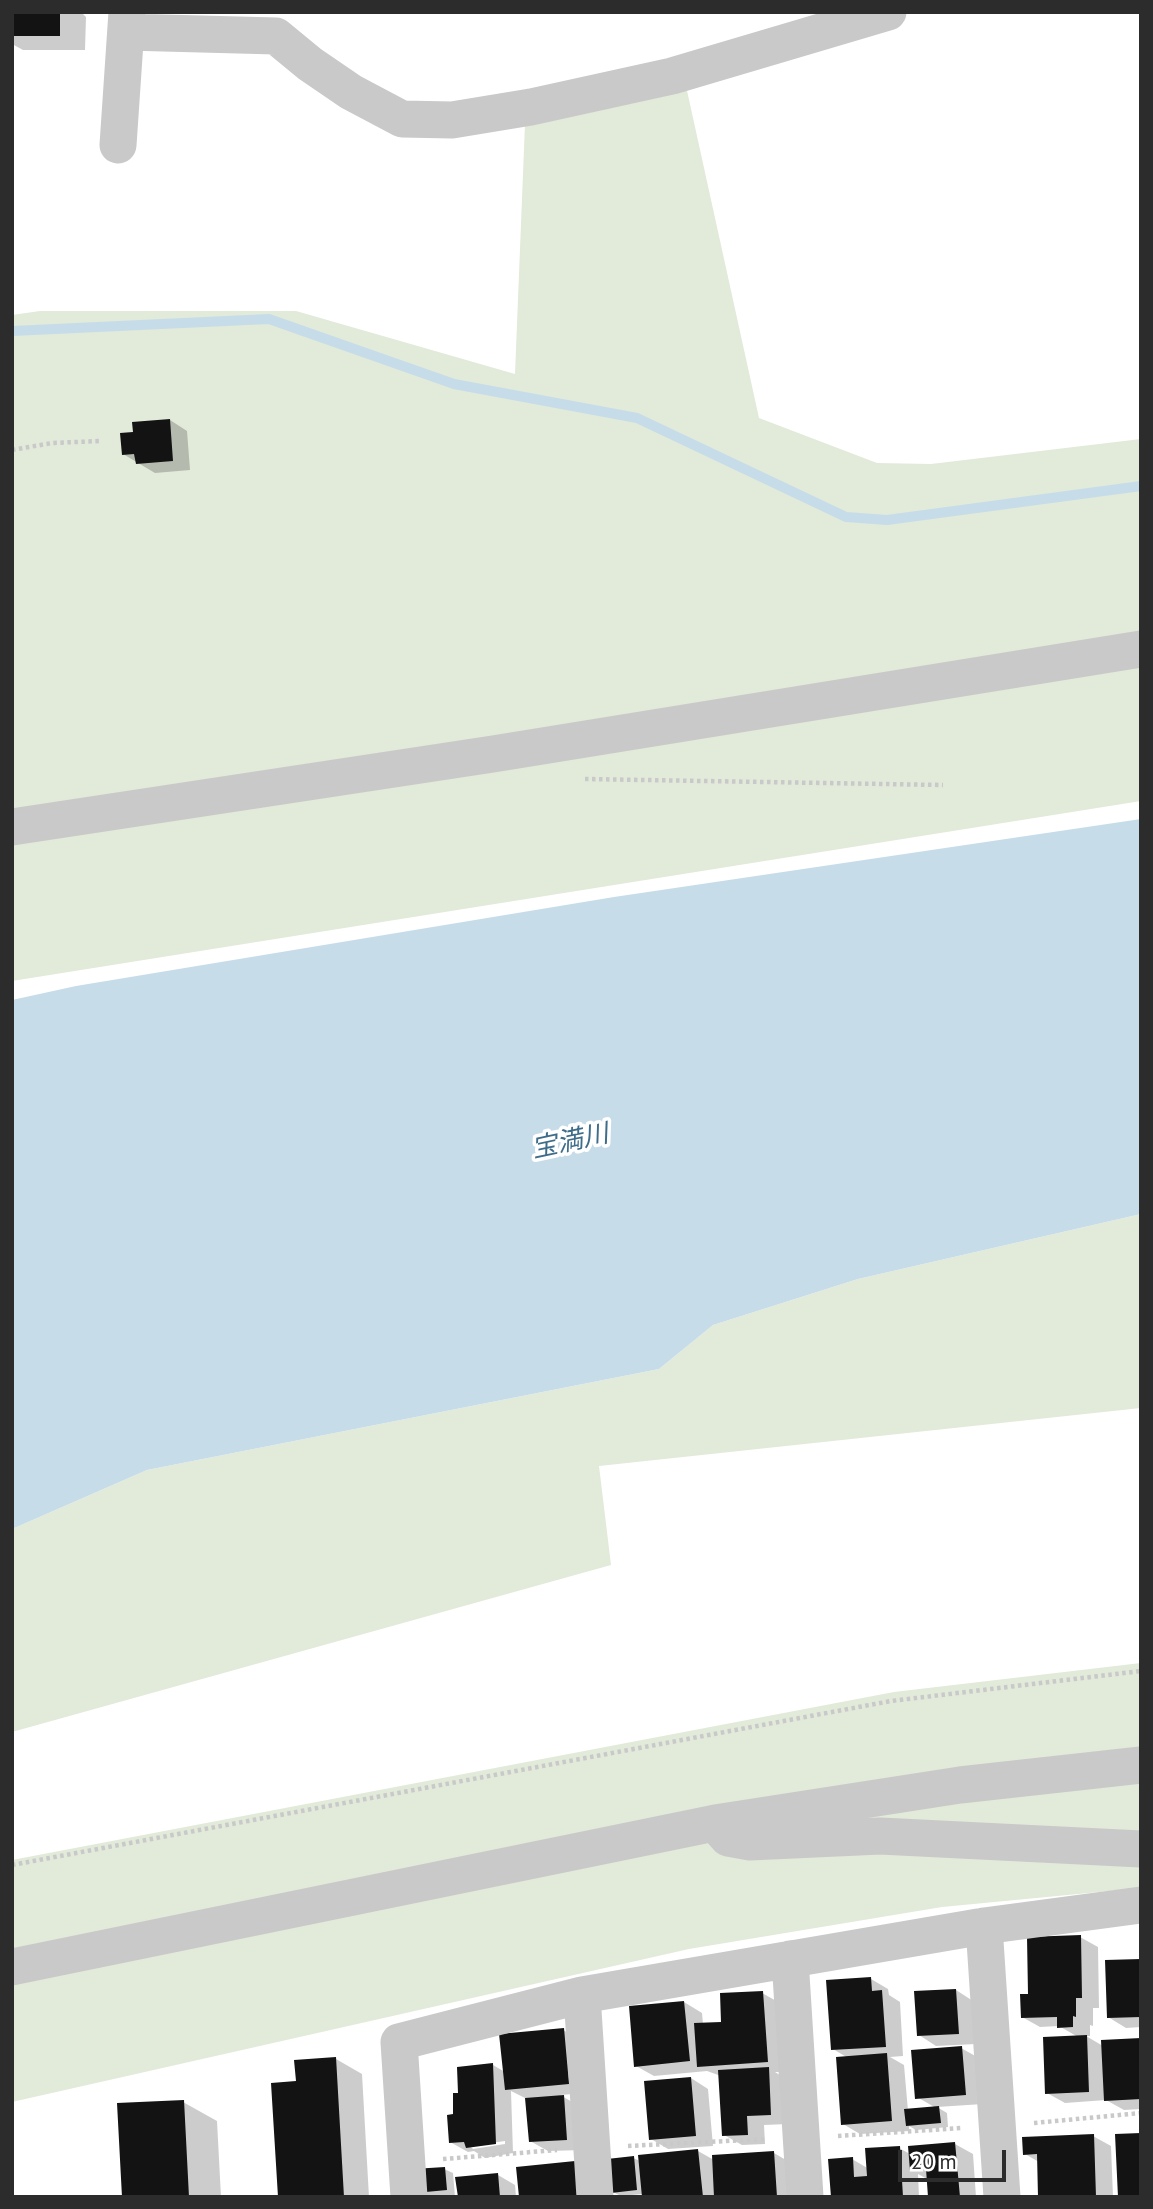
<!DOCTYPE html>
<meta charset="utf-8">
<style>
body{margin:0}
#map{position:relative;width:1153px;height:2209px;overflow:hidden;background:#fff;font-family:"PT Sans",sans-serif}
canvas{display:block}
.frame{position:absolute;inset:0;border:14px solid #2c2c2c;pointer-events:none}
.scale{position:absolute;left:898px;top:2150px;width:108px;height:32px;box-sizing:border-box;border:4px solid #2c2c2c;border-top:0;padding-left:9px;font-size:21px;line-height:24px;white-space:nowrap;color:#2c2c2c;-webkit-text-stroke:5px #fff;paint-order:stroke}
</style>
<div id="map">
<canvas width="1153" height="2209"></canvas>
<div class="frame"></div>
<div class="scale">20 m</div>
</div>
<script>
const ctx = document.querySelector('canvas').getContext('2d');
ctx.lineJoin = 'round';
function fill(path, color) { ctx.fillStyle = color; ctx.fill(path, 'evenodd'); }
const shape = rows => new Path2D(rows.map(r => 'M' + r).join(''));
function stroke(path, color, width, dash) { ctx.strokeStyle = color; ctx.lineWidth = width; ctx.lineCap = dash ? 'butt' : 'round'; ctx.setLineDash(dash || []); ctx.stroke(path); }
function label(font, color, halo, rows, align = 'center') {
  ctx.font = font + ' "PT Sans","Noto Sans JP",sans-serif'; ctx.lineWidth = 7; ctx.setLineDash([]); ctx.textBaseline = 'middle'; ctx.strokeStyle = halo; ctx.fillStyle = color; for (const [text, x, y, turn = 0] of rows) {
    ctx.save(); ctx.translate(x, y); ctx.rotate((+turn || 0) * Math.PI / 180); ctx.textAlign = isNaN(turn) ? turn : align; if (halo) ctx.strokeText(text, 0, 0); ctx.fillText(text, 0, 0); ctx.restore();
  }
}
const green = shape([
 [686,86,759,418,877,463,931,464,1141,439,1141,801,12,981,12,315,40,311,296,311,515,374,525,124],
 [1141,1214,1141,1408,599,1466,611,1565,12,1732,12,1529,147,1470,659,1369,713,1325,858,1279],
 [1141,1663,1141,1888,942,1907,689,1949,12,2102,12,1860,894,1692]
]);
const water = shape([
 [1141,819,1141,1214,858,1279,713,1325,659,1369,147,1470,12,1529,12,1000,76,986,614,897]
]);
const shadow = shape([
 [12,12,81,12,86,17,85,50,23,50,12,44],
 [170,420,187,431,190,470,155,473,123,454,135,434],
 [1080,1937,1098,1947,1099,2008,1093,2008,1093,2026,1090,2025,1090,2036,1086,2036,1103,2046,1141,2040,1141,2109,1124,2110,1106,2100,1065,2103,1047,2093,1078,2037,1059,2026,1040,2027,1022,2017,1030,1996],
 [1141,1960,1141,2027,1126,2028,1108,2017],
 [871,1979,888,1989,889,1995,900,2002,903,2056,890,2057,904,2065,908,2111,936,2108,917,2097,961,2048,979,2058,983,2104,937,2107,947,2113,948,2127,916,2130,909,2126,909,2131,860,2134,843,2124,848,2058,833,2049],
 [956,1990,973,2001,976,2044,936,2046,919,2035],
 [762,1993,780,2003,785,2072,775,2072,786,2079,788,2124,764,2125,765,2144,742,2145,724,2135,721,2076,707,2071,654,2076,636,2066,684,2002,702,2013,703,2024,723,2023],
 [563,2030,581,2040,586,2093,560,2095,581,2107,584,2150,548,2151,530,2141,527,2099,511,2091,513,2153,485,2158,474,2151,468,2152,450,2142,460,2095,493,2065,505,2072],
 [505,2141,505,2144,473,2149,470,2146],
 [336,2059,362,2074,369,2197,280,2197,298,2083],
 [691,2078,708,2089,713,2146,668,2149,651,2139],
 [183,2102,217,2121,221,2197,124,2197],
 [1093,2136,1111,2146,1113,2197,1040,2197,1039,2162,1025,2154],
 [955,2144,973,2154,976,2197,930,2197,929,2180,918,2174,919,2197,833,2197,852,2159,869,2169,899,2148,910,2154],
 [698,2151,714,2160,774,2153,791,2163,793,2197,643,2197,643,2194,621,2196,613,2192,633,2158,640,2161],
 [444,2169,453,2173,455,2197,451,2197,451,2195,425,2197,416,2192],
 [498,2175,515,2185,516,2197,456,2197]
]);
const stream = shape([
 [12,331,269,319,454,384,637,418,846,517,887,520,1141,486]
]);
const building = shape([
 [12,12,60,12,60,36,12,36],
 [170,419,173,461,136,464,134,454,122,455,120,433,133,432,132,422],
 [1081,1935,1082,1998,1076,1998,1076,2017,1073,2016,1073,2027,1057,2028,1057,2017,1021,2018,1020,1994,1028,1994,1027,1937],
 [1141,1959,1141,2017,1107,2018,1105,1960],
 [871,1977,872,1991,882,1990,886,2047,831,2050,826,1980],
 [956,1989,959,2034,917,2036,914,1991],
 [763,1991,768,2062,697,2067,694,2023,721,2022,720,1993],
 [684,2001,690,2061,634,2067,629,2006],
 [564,2028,569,2084,505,2090,499,2034],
 [1087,2035,1089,2092,1045,2094,1043,2037],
 [1141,2038,1141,2099,1104,2101,1101,2040],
 [962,2046,966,2095,915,2099,911,2050],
 [887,2053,892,2121,841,2125,836,2057],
 [336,2057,344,2197,278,2197,271,2083,296,2081,294,2060],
 [493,2063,496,2144,466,2148,464,2142,449,2143,447,2115,453,2114,453,2093,458,2093,457,2067],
 [769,2067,771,2115,747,2116,748,2135,722,2136,718,2070],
 [691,2077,696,2136,649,2140,644,2081],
 [564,2095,567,2140,529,2142,525,2098],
 [184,2100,189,2197,122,2197,117,2103],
 [939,2106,941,2123,906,2126,904,2109],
 [1141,2133,1141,2197,1118,2197,1115,2134],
 [1094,2134,1096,2197,1038,2197,1037,2154,1023,2155,1022,2137],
 [955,2142,960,2197,928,2197,926,2169,910,2171,908,2146],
 [900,2146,903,2197,831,2197,828,2159,853,2157,854,2177,867,2176,865,2148],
 [698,2149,703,2197,642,2197,638,2155],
 [774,2151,777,2197,714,2197,712,2155],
 [634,2156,637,2190,611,2193,607,2159],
 [575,2161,579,2197,519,2197,516,2167],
 [445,2167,447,2190,415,2193,413,2169],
 [498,2173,500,2197,458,2197,455,2177]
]);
const path = shape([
 [12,450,52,443,101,441],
 [585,779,943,785],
 [12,1865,891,1701,1141,1671],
 [1034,2123,1141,2113],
 [838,2136,962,2128],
 [628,2146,766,2139],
 [443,2159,557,2150]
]);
const minor = shape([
 [126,32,276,36,310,64,351,92,402,119,452,120,531,107,672,76,888,12],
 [118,145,127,12],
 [12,827,493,754,1141,649],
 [720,1829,728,1838,750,1842,880,1836,1141,1849],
 [984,1926,1002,2197],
 [790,1959,805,2197],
 [12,1967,715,1823,960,1785,1141,1765],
 [582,1995,595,2197],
 [409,2197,399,2042,582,1995,984,1926,1141,1905]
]);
const waterNames = [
 ["宝満川",570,1142,-12]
];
fill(green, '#e2eada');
fill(water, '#c7dce9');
fill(shadow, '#0003');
stroke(stream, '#c7dce9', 10);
fill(building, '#131313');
stroke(path, '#c9c9c9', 4.5, [3.5, 3.5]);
stroke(minor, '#c9c9c9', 37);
label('italic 26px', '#3e6d8a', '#fff', waterNames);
</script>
